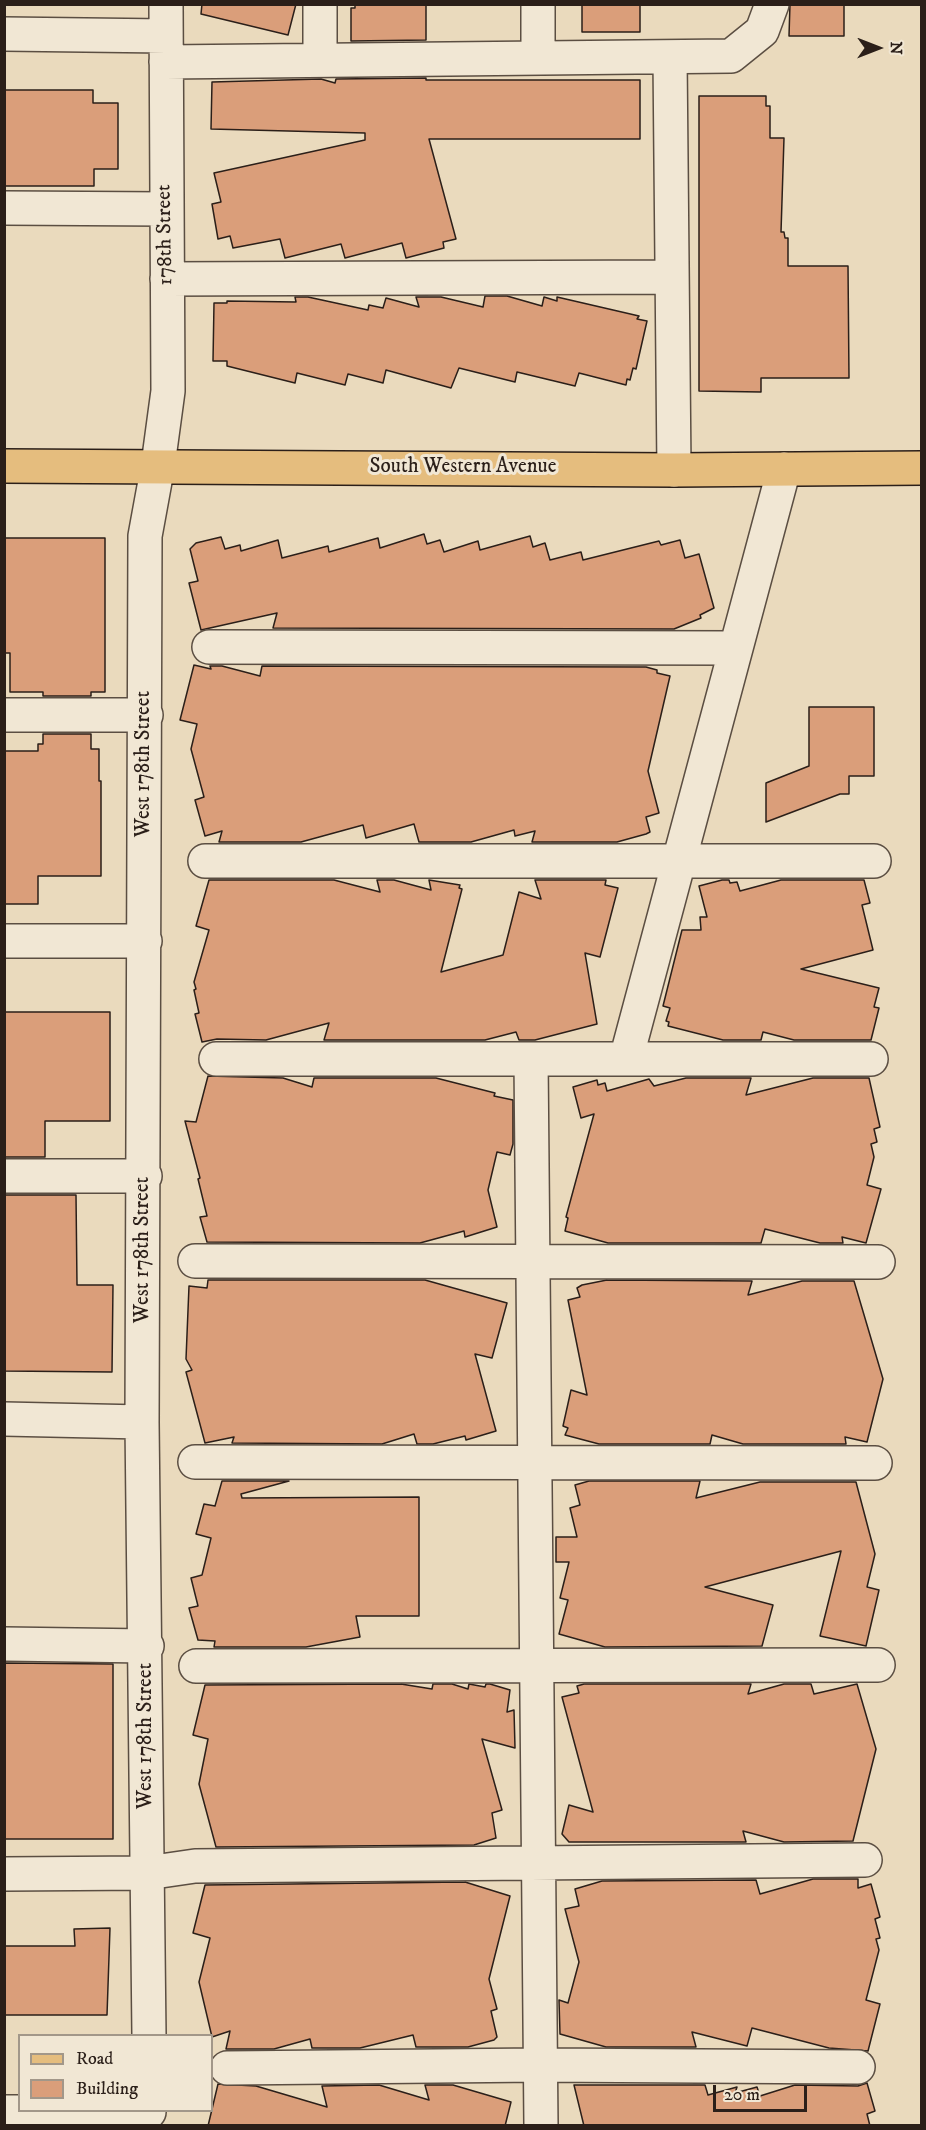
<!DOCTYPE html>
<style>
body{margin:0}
#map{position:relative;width:926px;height:2130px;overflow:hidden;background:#eadabd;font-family:"IM FELL DW Pica",serif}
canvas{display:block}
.frame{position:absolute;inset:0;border:6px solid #2b1f19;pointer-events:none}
.legend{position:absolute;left:18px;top:2034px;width:195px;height:78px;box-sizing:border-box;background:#f1e7d4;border:2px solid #a29789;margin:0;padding:8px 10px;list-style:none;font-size:18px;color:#2b1f19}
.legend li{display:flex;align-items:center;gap:12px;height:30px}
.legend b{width:30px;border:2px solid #a29789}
.north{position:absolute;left:848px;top:18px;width:60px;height:60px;-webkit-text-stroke:4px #f1e7d4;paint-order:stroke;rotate:90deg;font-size:16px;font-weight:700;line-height:24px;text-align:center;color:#2b1f19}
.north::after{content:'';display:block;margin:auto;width:21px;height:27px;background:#2b1f19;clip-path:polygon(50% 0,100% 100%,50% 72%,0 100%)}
.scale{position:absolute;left:713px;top:2085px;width:94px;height:27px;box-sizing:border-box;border:3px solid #2b1f19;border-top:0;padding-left:8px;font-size:18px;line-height:21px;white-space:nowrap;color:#2b1f19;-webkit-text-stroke:4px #f1e7d4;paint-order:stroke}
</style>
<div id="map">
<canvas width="926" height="2130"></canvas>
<div class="frame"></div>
<ul class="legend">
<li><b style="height:8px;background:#e5bd7e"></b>Road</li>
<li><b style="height:16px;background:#da9e7a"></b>Building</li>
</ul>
<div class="north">N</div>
<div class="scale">20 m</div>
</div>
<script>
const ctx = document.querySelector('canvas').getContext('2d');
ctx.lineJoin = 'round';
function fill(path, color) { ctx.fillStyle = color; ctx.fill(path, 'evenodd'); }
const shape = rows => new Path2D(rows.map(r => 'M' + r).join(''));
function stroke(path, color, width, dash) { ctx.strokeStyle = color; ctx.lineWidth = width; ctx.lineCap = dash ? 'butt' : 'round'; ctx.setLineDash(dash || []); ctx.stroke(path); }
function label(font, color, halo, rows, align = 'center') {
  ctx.font = font + ' "IM FELL DW Pica",serif'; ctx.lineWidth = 6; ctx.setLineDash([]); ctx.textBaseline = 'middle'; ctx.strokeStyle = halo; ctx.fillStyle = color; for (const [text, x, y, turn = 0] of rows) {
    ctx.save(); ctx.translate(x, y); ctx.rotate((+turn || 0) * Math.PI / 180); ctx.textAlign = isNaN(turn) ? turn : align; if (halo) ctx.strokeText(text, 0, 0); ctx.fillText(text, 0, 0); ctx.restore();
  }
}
const building = shape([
 [202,4,296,4,288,35,201,14,202,4],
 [355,4,426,4,426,40,351,41,351,8,355,8,355,4],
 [582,4,640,4,640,32,582,32,582,4],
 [790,4,844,4,844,36,789,36,790,4],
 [426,78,426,80,640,80,640,139,429,139,456,239,443,242,444,248,406,258,402,243,345,258,341,244,285,258,280,239,233,248,230,236,218,239,212,204,221,202,214,173,365,140,365,133,211,129,212,82,321,79,335,83,336,79,426,78],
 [4,90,93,90,93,103,118,103,118,169,94,169,94,186,4,186,4,90],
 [699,96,766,96,766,106,770,106,770,138,784,138,781,232,784,232,785,238,788,238,788,266,848,266,849,378,761,378,761,392,699,391,699,96],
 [485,296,507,296,542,306,544,297,557,301,557,297,639,316,637,319,647,321,636,369,633,368,630,380,627,379,626,385,579,373,575,386,517,372,515,382,459,368,451,388,386,370,383,383,348,374,345,385,297,373,295,383,227,366,227,361,213,361,214,303,227,303,227,301,296,302,295,297,308,297,368,310,369,305,383,308,386,298,419,307,416,297,441,297,483,307,485,296],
 [424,534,427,544,440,540,444,552,478,541,480,550,530,536,533,547,545,543,550,560,581,552,583,560,659,541,661,545,680,540,685,558,699,554,714,608,700,615,701,618,674,629,273,628,277,613,201,630,189,583,198,581,190,549,196,543,221,537,225,549,240,545,241,551,278,540,282,558,328,546,329,552,378,538,380,548,424,534],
 [4,538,105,538,105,692,91,692,91,696,43,696,43,692,10,692,10,653,4,653,4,538],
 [194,665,211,669,210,666,222,666,260,676,262,666,646,667,657,670,657,673,670,676,648,771,659,813,646,817,650,832,646,834,617,842,532,842,535,831,515,836,514,830,471,842,419,842,414,824,366,838,363,825,301,842,219,842,222,831,205,836,195,800,204,797,191,749,197,724,180,720,194,665],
 [809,707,874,707,874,776,849,776,849,794,840,794,766,822,766,783,809,766,809,707],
 [43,734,91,734,91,749,99,749,99,781,101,781,101,876,38,876,38,904,4,904,4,751,38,751,38,744,43,744,43,734],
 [209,880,334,880,380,892,377,880,394,880,431,890,429,880,460,885,459,888,462,889,441,972,503,955,519,892,541,899,535,880,606,880,605,885,618,888,600,957,585,953,597,1024,535,1040,519,1040,516,1032,485,1040,324,1040,329,1023,266,1040,217,1039,202,1042,195,1014,199,1013,194,990,196,989,194,982,209,930,196,926,209,880],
 [722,880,729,880,730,883,737,882,740,891,781,880,864,880,870,903,862,905,873,950,801,969,879,988,874,1007,879,1008,871,1040,794,1040,763,1032,761,1040,723,1040,668,1026,669,1022,666,1021,670,1008,663,1006,682,930,701,930,700,917,707,917,699,886,722,880],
 [4,1012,110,1012,110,1121,45,1121,45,1157,4,1157,4,1012],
 [208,1076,283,1078,312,1087,314,1078,436,1078,495,1093,494,1096,513,1100,513,1144,510,1155,497,1152,488,1190,497,1227,465,1237,464,1231,420,1243,207,1242,200,1217,207,1216,198,1179,200,1178,185,1121,196,1122,208,1076],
 [686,1078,751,1078,746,1095,813,1078,869,1078,880,1127,874,1129,877,1142,871,1144,874,1157,867,1185,881,1189,866,1243,842,1237,843,1243,820,1243,765,1229,761,1243,608,1243,565,1231,568,1218,566,1217,594,1114,581,1118,573,1087,597,1080,598,1085,605,1083,607,1091,649,1079,654,1086,686,1078],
 [4,1195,76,1195,77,1285,113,1285,112,1372,4,1371,4,1195],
 [208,1280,425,1280,507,1303,492,1358,475,1354,496,1431,466,1440,465,1436,433,1444,417,1444,414,1434,382,1444,232,1443,234,1437,205,1443,186,1372,192,1370,186,1359,189,1286,207,1288,208,1280],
 [607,1280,752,1281,748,1295,802,1281,854,1281,883,1379,867,1442,845,1437,846,1444,743,1444,712,1435,710,1444,599,1444,565,1435,568,1428,563,1426,571,1390,587,1395,568,1300,580,1297,577,1288,582,1285,607,1280],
 [222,1481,289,1481,241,1494,242,1498,419,1497,419,1616,356,1616,360,1637,306,1647,214,1647,215,1641,198,1640,189,1608,198,1606,191,1578,202,1575,211,1538,196,1534,204,1504,215,1506,222,1481],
 [589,1481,700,1481,696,1498,760,1482,856,1482,875,1554,867,1587,879,1590,866,1646,820,1636,841,1551,705,1587,773,1605,762,1646,605,1647,559,1634,568,1600,560,1598,569,1562,556,1562,556,1537,577,1537,570,1508,580,1505,575,1485,589,1481],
 [4,1663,113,1664,113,1839,4,1839,4,1663],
 [401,1684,432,1689,433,1684,452,1684,468,1689,469,1684,485,1687,486,1684,490,1684,510,1690,507,1712,514,1710,515,1748,482,1739,502,1810,492,1813,496,1838,474,1845,216,1847,199,1784,208,1739,193,1735,205,1685,401,1684],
 [584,1684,751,1684,748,1694,784,1684,811,1684,814,1694,857,1684,876,1749,853,1841,784,1842,743,1831,746,1842,569,1842,562,1834,569,1805,593,1812,562,1697,579,1693,577,1686,584,1684],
 [813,1879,858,1879,858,1888,871,1884,880,1917,875,1919,880,1938,876,1939,879,1950,866,2000,880,2004,868,2051,829,2048,752,2028,747,2046,692,2032,696,2047,606,2047,560,2034,559,2000,568,2003,579,1962,565,1909,579,1906,575,1889,602,1881,756,1880,760,1894,813,1879],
 [465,1882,510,1896,489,1979,497,2009,491,2011,497,2037,494,2040,468,2047,416,2047,413,2035,360,2048,312,2048,310,2039,274,2049,226,2049,230,2031,212,2037,199,1982,210,1938,193,1933,205,1885,465,1882],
 [110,1928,107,2015,4,2015,4,1946,75,1946,74,1929,110,1928],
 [867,2083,875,2111,867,2114,870,2126,584,2126,574,2085,705,2085,708,2095,737,2087,735,2093,757,2087,760,2096,795,2085,858,2086,867,2083],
 [218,2084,256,2086,327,2107,322,2086,379,2085,429,2100,425,2085,453,2085,511,2102,505,2126,208,2126,218,2084]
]);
const minor = shape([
 [320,4,320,60],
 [538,4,538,58],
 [4,34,166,36],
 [670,57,674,470],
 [166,62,731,56,762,31,772,4],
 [4,208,165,209],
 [167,279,672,277],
 [209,647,736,648],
 [4,715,146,715],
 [205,861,874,861],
 [4,941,145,941],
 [216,1059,871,1059],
 [531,1059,541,2126],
 [626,1059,784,469],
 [4,1176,145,1176],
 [195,1261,878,1262],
 [4,1419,142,1422],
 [195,1462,875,1463],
 [4,1644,147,1646],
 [196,1666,878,1665],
 [4,1874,147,1873,195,1866,865,1860],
 [149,2036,142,1422,145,536,158,465,168,391,166,4],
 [227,2068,540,2065,858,2067],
 [4,2112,149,2112]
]);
const major = shape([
 [4,466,674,470,922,468]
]);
const streetNames = [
 ["178th Street",166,235,-91],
 ["South Western Avenue",463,468],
 ["West 178th Street",145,764,-90],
 ["West 178th Street",144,1250,-90],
 ["West 178th Street",147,1736,-90]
];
fill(building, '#da9e7a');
stroke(building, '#2b1f19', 1.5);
stroke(minor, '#5b4e42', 36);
stroke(major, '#2b1f19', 36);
stroke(minor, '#f1e7d4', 33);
stroke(major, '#e5bd7e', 33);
label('21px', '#2b1f19', '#f1e7d4', streetNames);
</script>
